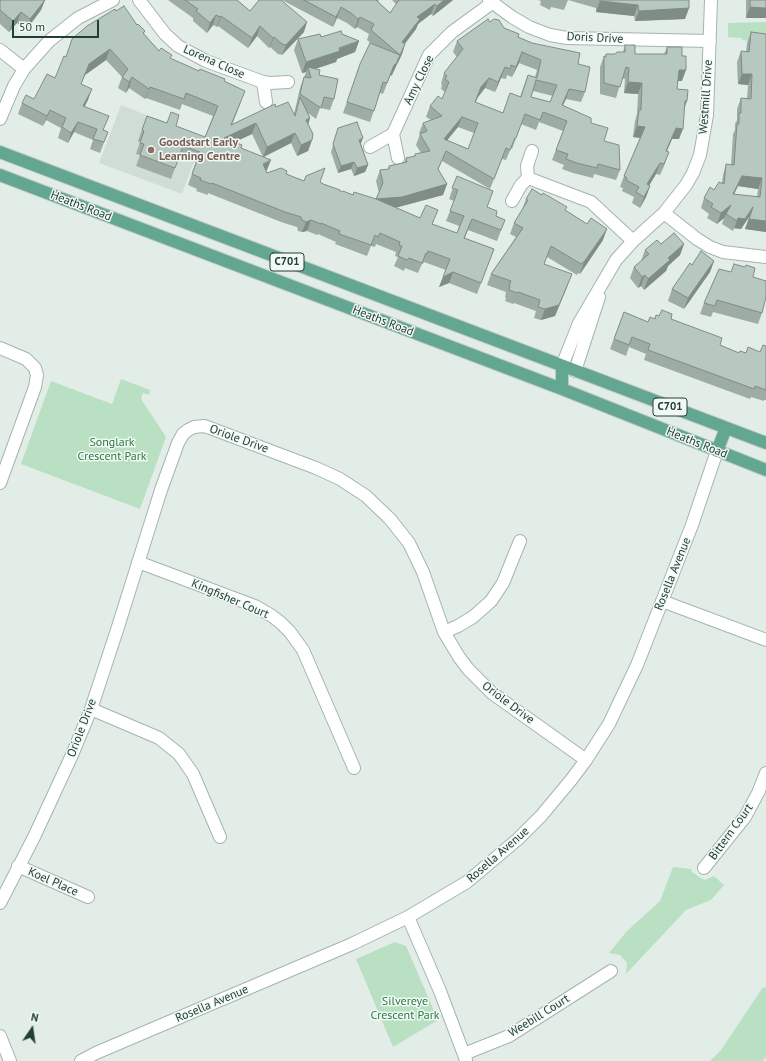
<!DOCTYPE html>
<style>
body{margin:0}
#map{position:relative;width:766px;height:1061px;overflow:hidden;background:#e2ede7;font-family:"PT Sans",sans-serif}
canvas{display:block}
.north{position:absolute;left:12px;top:1009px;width:40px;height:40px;-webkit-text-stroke:3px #f2f9f5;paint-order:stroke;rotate:13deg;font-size:11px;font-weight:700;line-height:16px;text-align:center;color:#203f35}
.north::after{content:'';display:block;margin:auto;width:14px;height:18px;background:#203f35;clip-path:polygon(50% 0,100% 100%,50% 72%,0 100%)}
.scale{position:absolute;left:12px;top:20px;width:87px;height:18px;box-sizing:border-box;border:2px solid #203f35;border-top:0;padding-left:5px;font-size:12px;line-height:14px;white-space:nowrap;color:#203f35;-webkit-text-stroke:3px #f2f9f5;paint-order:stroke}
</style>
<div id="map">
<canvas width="766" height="1061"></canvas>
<div class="north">N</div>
<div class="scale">50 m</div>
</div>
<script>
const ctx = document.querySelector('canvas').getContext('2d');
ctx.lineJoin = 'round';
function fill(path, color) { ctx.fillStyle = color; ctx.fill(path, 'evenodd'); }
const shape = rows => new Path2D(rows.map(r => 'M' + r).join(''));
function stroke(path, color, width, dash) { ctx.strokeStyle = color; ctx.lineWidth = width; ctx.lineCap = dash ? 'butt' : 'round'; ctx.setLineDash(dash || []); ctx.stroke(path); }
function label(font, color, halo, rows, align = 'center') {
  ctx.font = font + ' "PT Sans",sans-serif'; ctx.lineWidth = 3; ctx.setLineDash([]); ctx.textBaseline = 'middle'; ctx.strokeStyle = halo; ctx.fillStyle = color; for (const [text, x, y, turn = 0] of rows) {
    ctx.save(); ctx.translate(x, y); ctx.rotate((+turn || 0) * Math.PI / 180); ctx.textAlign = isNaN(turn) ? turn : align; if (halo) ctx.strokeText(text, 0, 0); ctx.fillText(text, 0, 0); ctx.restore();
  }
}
const built = shape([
 [121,105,203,137,182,194,99,163]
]);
const green = shape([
 [766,22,766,43,742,40,742,38,728,37,728,23],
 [121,379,150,390,149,395,143,393,141,399,166,437,140,509,21,464,51,381,112,404],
 [673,867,691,869,692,872,699,877,705,880,714,876,724,885,711,900,686,910,626,974,627,963,620,955,609,953,627,931,660,901],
 [395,942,406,946,438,1020,393,1047,356,959],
 [763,987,766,988,766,1057,763,1061,710,1061,721,1050]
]);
const minor = shape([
 [139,0,165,34,178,46,206,61,263,82],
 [489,0,512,17,529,27,550,35,567,38,710,41],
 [0,50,24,69],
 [266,102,263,82,270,83,288,82],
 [0,119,14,86,24,69,49,41,78,18,113,0],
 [393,134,429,55,452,32,492,3],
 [370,147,393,134,398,158],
 [528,178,591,202,633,241],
 [528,178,527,166,532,151],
 [512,201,521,185,528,178],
 [664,213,697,239,710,247,723,252,766,257],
 [0,348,26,359,35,368,37,375,35,387,0,483],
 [562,366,579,323,616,260,633,241,664,213,686,185,693,173,700,155,707,115,711,0],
 [575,371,599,297],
 [138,562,255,606,272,616,281,623,290,632,303,650,354,768],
 [662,601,766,640],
 [444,632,458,626,473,617,491,601,503,583,520,541],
 [91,709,159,738,179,754,193,774,220,837],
 [18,866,88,897],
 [704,868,745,817,758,793,766,773],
 [0,903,34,837,72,755,91,709,117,630,161,490,178,443,183,434,188,430,194,427,204,426,210,428,316,468,340,479,366,496,390,519,409,543,423,572,444,632,459,657,468,669,492,693,586,760],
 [408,917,440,991,466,1060],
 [0,1036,10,1061],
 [464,1054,509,1036,611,971],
 [81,1061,96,1053,352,944,408,917,467,882,518,839,541,816,571,780,586,760,609,724,637,665,692,525,717,451]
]);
const major = shape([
 [0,152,766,443],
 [0,175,562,389,766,470],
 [562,389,562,366],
 [717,451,726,428]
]);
const wall = shape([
 [0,0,45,0,41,10,26,30,17,23,9,32,0,24],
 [168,0,238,0,237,0,250,11,259,0,379,0,378,2,390,13,396,4,392,0,453,0,433,16,431,14,418,24,416,29,405,44,402,54,392,75,390,76,383,94,380,93,370,122,343,113,360,64,371,43,367,40,369,34,357,27,355,29,347,23,337,18,333,27,282,0,304,32,282,55,278,54,270,47,269,48,257,36,248,48,218,26,217,27,213,25,207,33,193,21,193,18],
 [538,0,689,0,689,8,685,19,635,21,634,16,596,12,596,8,568,0,564,10,551,7,550,10,540,5,541,1],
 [746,0,766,0,746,18],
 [116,11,145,31,144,34,159,51,171,59,199,71,224,81,241,102,232,125,276,107,294,114,300,88,306,72,302,73,294,50,298,39,342,34,359,41,355,52,337,59,336,62,315,69,334,99,330,110,320,108,316,119,308,113,310,118,308,124,312,140,308,151,297,156,291,143,264,157,267,170,266,171,267,173,286,174,304,181,320,182,341,192,376,199,379,193,376,181,380,170,388,169,389,166,404,163,406,158,414,157,415,154,421,153,416,145,420,134,419,133,423,123,431,120,426,117,430,106,442,99,445,92,441,89,442,85,441,84,444,73,457,57,453,52,457,41,490,22,519,34,518,37,578,64,585,92,581,102,566,99,563,105,591,123,604,141,620,170,616,180,594,174,593,178,573,173,562,169,564,165,552,160,563,131,539,122,536,130,521,124,512,149,511,148,506,160,502,159,490,189,442,161,438,170,447,184,443,195,395,208,420,218,434,221,432,224,457,233,459,226,446,221,454,201,449,199,457,176,487,207,496,216,505,220,497,241,468,230,465,238,494,249,477,294,449,283,439,287,446,270,424,262,423,264,422,264,418,273,405,268,404,271,394,266,398,257,395,256,396,252,376,244,375,247,371,246,367,256,335,244,336,242,318,234,317,235,307,231,302,232,298,231,297,227,281,222,208,193,208,195,196,191,197,189,188,185,196,162,179,157,171,179,136,166,140,155,136,154,140,142,138,141,147,116,205,137,213,116,182,104,180,110,146,98,145,99,129,88,126,93,118,88,122,77,106,60,85,75,81,84,88,100,85,106,104,130,108,132,100,153,90,149,93,140,74,132,68,143,58,138,61,128,46,120,43,126,18,114,22,103,34,99,55,78,66,57],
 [519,63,537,70,535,77,528,75,520,97,503,113,475,102,478,97,485,88,495,92,501,78,506,79,507,75,512,77],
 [533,91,553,96,550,102,531,97],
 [458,127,474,133,468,149,447,140],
 [252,134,263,157,241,148,234,142],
 [751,32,766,34,766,232,745,229,749,217,741,229,734,228,733,231,722,224,724,218,717,224,707,218,709,214,701,208,704,198,722,183,723,175,726,164,731,165,733,134,735,130,735,124,737,120,737,109,741,98,747,98,748,85,738,84,737,62,741,51,746,52,747,43],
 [738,186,758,189,757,197,734,194],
 [625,45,635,54,664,54,667,47,682,81,678,81,677,89,684,109,679,139,672,139,667,151,665,163,660,175,656,174,649,186,650,186,646,197,640,208,632,203,634,197,622,191,623,188,620,187,624,176,640,138,633,137,635,121,637,114,638,94,624,93,625,79,622,78,616,98,600,94,600,67,604,56,605,56,606,54,615,54,623,52],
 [338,128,361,144,368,165,365,172,354,176,351,169,338,173,331,152],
 [526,199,565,211,603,240,580,274,578,273,577,275,547,257,544,264,568,285,555,316,541,320,534,318,536,311,514,303,513,304,505,301,506,298,505,297,506,292,487,285,491,274,516,237,510,234,514,223,522,210],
 [661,244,684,244,680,255,668,266,666,271,644,290,641,286,638,288,630,278,634,267,641,261,645,250],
 [714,261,710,272,684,309,668,301,672,289,692,265],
 [731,272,753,277,762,313,758,324,713,312,711,317,700,314,704,303],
 [624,312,648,322,659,316,671,319,720,345,739,353,760,352,766,346,766,400,764,400,764,401,751,397,750,399,644,360,646,354,629,347,626,356,610,349]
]);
const shadedWall = shape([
 [45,0,41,10,26,30,30,19],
 [444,0,453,0,433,16,437,6],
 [600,1,638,5,634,16,596,12],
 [435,4,431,14,418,24,416,29,398,52,402,42,417,17],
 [341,7,337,18,333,27,336,17],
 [750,7,766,8,766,18,746,18],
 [689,8,685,19,635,21,639,11],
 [21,12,17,23,9,32,13,21],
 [216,15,213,25,207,33,210,23],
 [221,16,218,26,217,27,220,17],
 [360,17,357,27,355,29,358,19],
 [307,22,304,32,282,55,286,45],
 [260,26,257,36,248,48,252,38],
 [274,37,270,47,269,48,273,38],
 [359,41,355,52,337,59,336,62,309,71,308,67,306,72,302,73,306,62],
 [405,44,402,54,397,65,400,55],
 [110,49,106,60,85,75,89,64],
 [522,52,519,63,512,77],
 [400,55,396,66,392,75,390,76,383,94,394,65],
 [505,67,501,78,495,92,498,82],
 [679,70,686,70,682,81,675,81],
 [742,74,752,74,748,85,738,84],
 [132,77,129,88,126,93,129,82],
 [489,78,485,88,478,97,471,112,481,87],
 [628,82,642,83,638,94,624,93],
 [150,87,146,98,145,99,149,89],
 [92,89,88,100,79,116,83,106],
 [569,89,566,99,558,115,562,105],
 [685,101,687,101,683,112],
 [50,110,46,120,43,126,47,116],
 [462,117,458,127,440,149,444,139],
 [310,118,307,129,306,120],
 [78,122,74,132,68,143,71,133],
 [256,123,252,134,220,149,224,138],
 [637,126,645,127,641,138,633,137],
 [676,128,683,129,679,139,672,139,662,162,666,151],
 [295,133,291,143,263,157,267,147],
 [363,138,360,146,359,140],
 [312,140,308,151,297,156,301,145],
 [669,152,665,163,660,175,664,164],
 [271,160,267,170,259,174,263,164],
 [354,162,351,169,338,173,341,166],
 [660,163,656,174,643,195,647,184],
 [368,165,365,172,354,176,357,168],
 [742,176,762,178,758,189,738,186,729,204,733,194],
 [447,184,443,195,398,207,372,210,376,199],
 [650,186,646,197,640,208,644,197],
 [731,205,726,214,724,218,717,224,721,213],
 [753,207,749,217,741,229,734,228,733,231,738,218],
 [749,219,766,221,766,232,745,229],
 [311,220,307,231,302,232,306,222],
 [607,229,603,240,580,274,584,262],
 [684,244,680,255,668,266,666,271,644,290,648,279,668,258],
 [714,261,710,272,684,309,688,298],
 [453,272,449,283,439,287,443,277],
 [572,274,555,316,541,320,545,309],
 [645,275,641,286,638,288,642,277]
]);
const building = shape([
 [0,0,45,0,30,19,21,12,13,21,0,10,0,0],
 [185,0,237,0,250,11,259,0,281,0,307,22,286,45,282,44,274,37,273,38,260,26,252,38,221,16,220,17,216,15,210,23,196,11,198,9,185,0],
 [304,0,376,0,390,13,399,0,444,0,437,6,435,4,417,17,420,19,402,42,405,44,400,55,371,30,374,24,360,17,358,19,351,13,341,7,336,17,304,0],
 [600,0,689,0,689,8,639,11,638,5,600,1,600,0],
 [750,0,766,0,766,8,750,7,750,0],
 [124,6,137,25,138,24,145,31,143,33,159,51,161,48,172,55,170,58,199,71,200,69,225,79,224,81,245,91,231,125,275,104,276,107,288,102,295,116,300,97,310,118,306,120,313,134,312,140,301,145,295,133,267,147,256,123,224,138,242,145,241,148,271,160,263,164,267,173,281,168,287,171,286,174,304,181,306,176,325,168,320,182,323,184,340,190,341,192,343,191,353,195,354,192,376,199,420,218,426,205,438,210,432,224,457,233,464,216,450,211,458,190,452,188,457,176,493,191,487,207,497,211,496,216,505,220,501,230,472,219,464,238,494,249,481,283,453,272,443,277,450,259,428,251,427,254,426,253,422,263,409,258,407,260,398,256,402,246,399,245,400,242,380,233,378,237,375,235,371,245,339,234,340,231,321,223,321,224,311,220,306,222,302,220,301,217,285,212,212,183,211,184,200,180,201,178,192,174,200,152,183,146,175,168,140,155,144,144,140,143,144,131,142,130,147,116,167,123,171,112,179,115,176,126,205,137,218,106,186,93,184,99,150,87,149,89,132,77,129,82,122,77,128,69,110,49,89,64,81,84,92,89,83,106,109,116,103,130,108,132,104,142,93,139,97,129,78,122,71,133,62,127,66,118,50,110,47,116,22,103,26,95,34,99,47,74,55,78,64,56,66,57,72,39,87,26,115,9,116,11,124,6],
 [488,19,490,22,494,19,499,20,504,28,519,34,518,37,532,43,580,53,578,64,590,67,585,92,569,89,562,105,591,118,591,123,608,128,604,141,619,145,620,170,598,164,597,168,577,163,566,159,568,154,556,150,567,121,543,112,540,120,525,114,516,138,515,138,510,150,506,148,494,179,446,151,438,169,447,184,402,197,376,199,383,183,380,170,389,169,389,166,407,162,406,158,415,156,415,154,430,151,420,134,427,131,423,123,442,116,430,106,438,96,442,99,449,82,445,79,447,76,444,73,463,49,457,41,488,19],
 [522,52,541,60,537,78,528,75,521,97,510,93,503,113,475,102,481,87,489,78,498,82,505,67,510,69,511,65,516,67,522,52],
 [536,80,557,85,550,102,531,97,536,80],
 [462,117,478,123,468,149,444,139,462,117],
 [341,31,342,34,359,41,339,48,340,51,306,62,298,39,320,34,321,37,341,31],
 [751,32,766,34,766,221,749,219,753,207,745,219,738,218,737,221,726,214,731,205,721,213,711,207,713,204,704,198,710,187,714,190,719,182,724,184,726,164,734,165,737,124,739,124,739,113,741,113,741,98,751,99,752,74,742,74,741,51,749,52,751,32],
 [742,176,762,178,760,197,733,194,742,176],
 [370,43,400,55,396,64,394,65,387,83,383,82,374,111,347,102,360,64,370,43],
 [625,45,635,45,635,54,667,54,667,47,682,47,682,56,686,56,686,70,679,70,677,89,688,90,687,101,685,101,683,129,676,128,666,151,669,152,664,164,660,163,647,184,650,186,644,197,636,192,639,187,626,180,627,178,624,176,645,127,637,126,639,110,641,110,642,83,628,82,629,68,626,67,620,87,604,83,604,56,606,57,606,54,615,54,617,52,625,52,625,45],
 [308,67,320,70,319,75,338,79,334,99,324,97,321,108,300,94,304,77,311,78,308,67],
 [357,122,363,138,359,140,368,165,357,168,354,162,341,166,333,144,338,128,357,122],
 [532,189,542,195,543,193,567,207,565,210,587,224,591,218,607,229,584,262,583,262,581,264,551,246,544,264,572,274,559,305,545,309,538,307,540,300,518,292,517,293,509,290,510,286,509,286,511,281,491,274,523,228,514,223,528,200,526,199,532,189],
 [674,233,684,244,668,258,670,260,648,279,645,275,642,277,634,267,649,254,645,250,657,240,661,244,674,233],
 [701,251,714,261,688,298,672,289,690,263,692,265,701,251],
 [734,264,745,267,746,265,755,268,753,277,766,281,766,297,762,313,717,300,715,306,704,303,719,269,731,272,734,264],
 [662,310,672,314,671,319,722,338,720,345,739,353,740,351,746,353,748,347,760,352,763,345,766,346,766,390,755,386,754,389,648,350,650,344,632,337,629,345,614,339,624,312,648,322,650,317,655,319,656,315,659,316,662,310]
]);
const markers = [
 [151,150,4,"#8d6e63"]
];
const shields = [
 [287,262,34],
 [670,407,34]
];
const shieldNames = [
 ["C701",287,262],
 ["C701",670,407]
];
const streetNames = [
 ["Doris Drive",595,38,3],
 ["Lorena Close",214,62,24],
 ["Amy Close",419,80,-64],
 ["Westmill Drive",706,97,-86],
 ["Heaths Road",81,206,21],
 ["Heaths Road",383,321,21],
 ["Oriole Drive",239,439,20],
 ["Heaths Road",697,443,22],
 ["Rosella Avenue",673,574,-68],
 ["Kingfisher Court",230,599,23],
 ["Oriole Drive",508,703,37],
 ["Oriole Drive",82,728,-69],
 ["Bittern Court",731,832,-54],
 ["Rosella Avenue",498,855,-41],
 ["Koel Place",53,882,24],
 ["Rosella Avenue",212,1004,-23],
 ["Weebill Court",539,1016,-32]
];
const educationNames = [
 ["Goodstart Early",159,143],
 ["Learning Centre",159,157]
];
const parkNames = [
 ["Songlark",112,443],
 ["Crescent Park",112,457],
 ["Silvereye",405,1002],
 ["Crescent Park",405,1016]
];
fill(built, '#d0ddd6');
fill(green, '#b9e0c2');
stroke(minor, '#a4b5ae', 14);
stroke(major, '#c1c9c6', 14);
stroke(minor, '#fff', 12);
stroke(major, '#63a691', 12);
fill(wall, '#9daca5');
fill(shadedWall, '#808c86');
fill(building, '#b7c8c0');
stroke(building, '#808c86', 1);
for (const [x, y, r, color] of markers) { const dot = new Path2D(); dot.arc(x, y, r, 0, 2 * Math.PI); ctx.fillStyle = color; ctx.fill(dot); stroke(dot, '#f2f9f5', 1.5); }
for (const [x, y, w] of shields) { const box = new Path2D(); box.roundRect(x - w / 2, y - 9, w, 18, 3); ctx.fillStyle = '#f2f9f5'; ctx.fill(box); stroke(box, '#203f35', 1); }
label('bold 11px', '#203f35', null, shieldNames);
label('12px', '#203f35', '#f2f9f5', streetNames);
label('bold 12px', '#785e54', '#f2f9f5', educationNames, 'left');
label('12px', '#277943', '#f2f9f5', parkNames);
</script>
